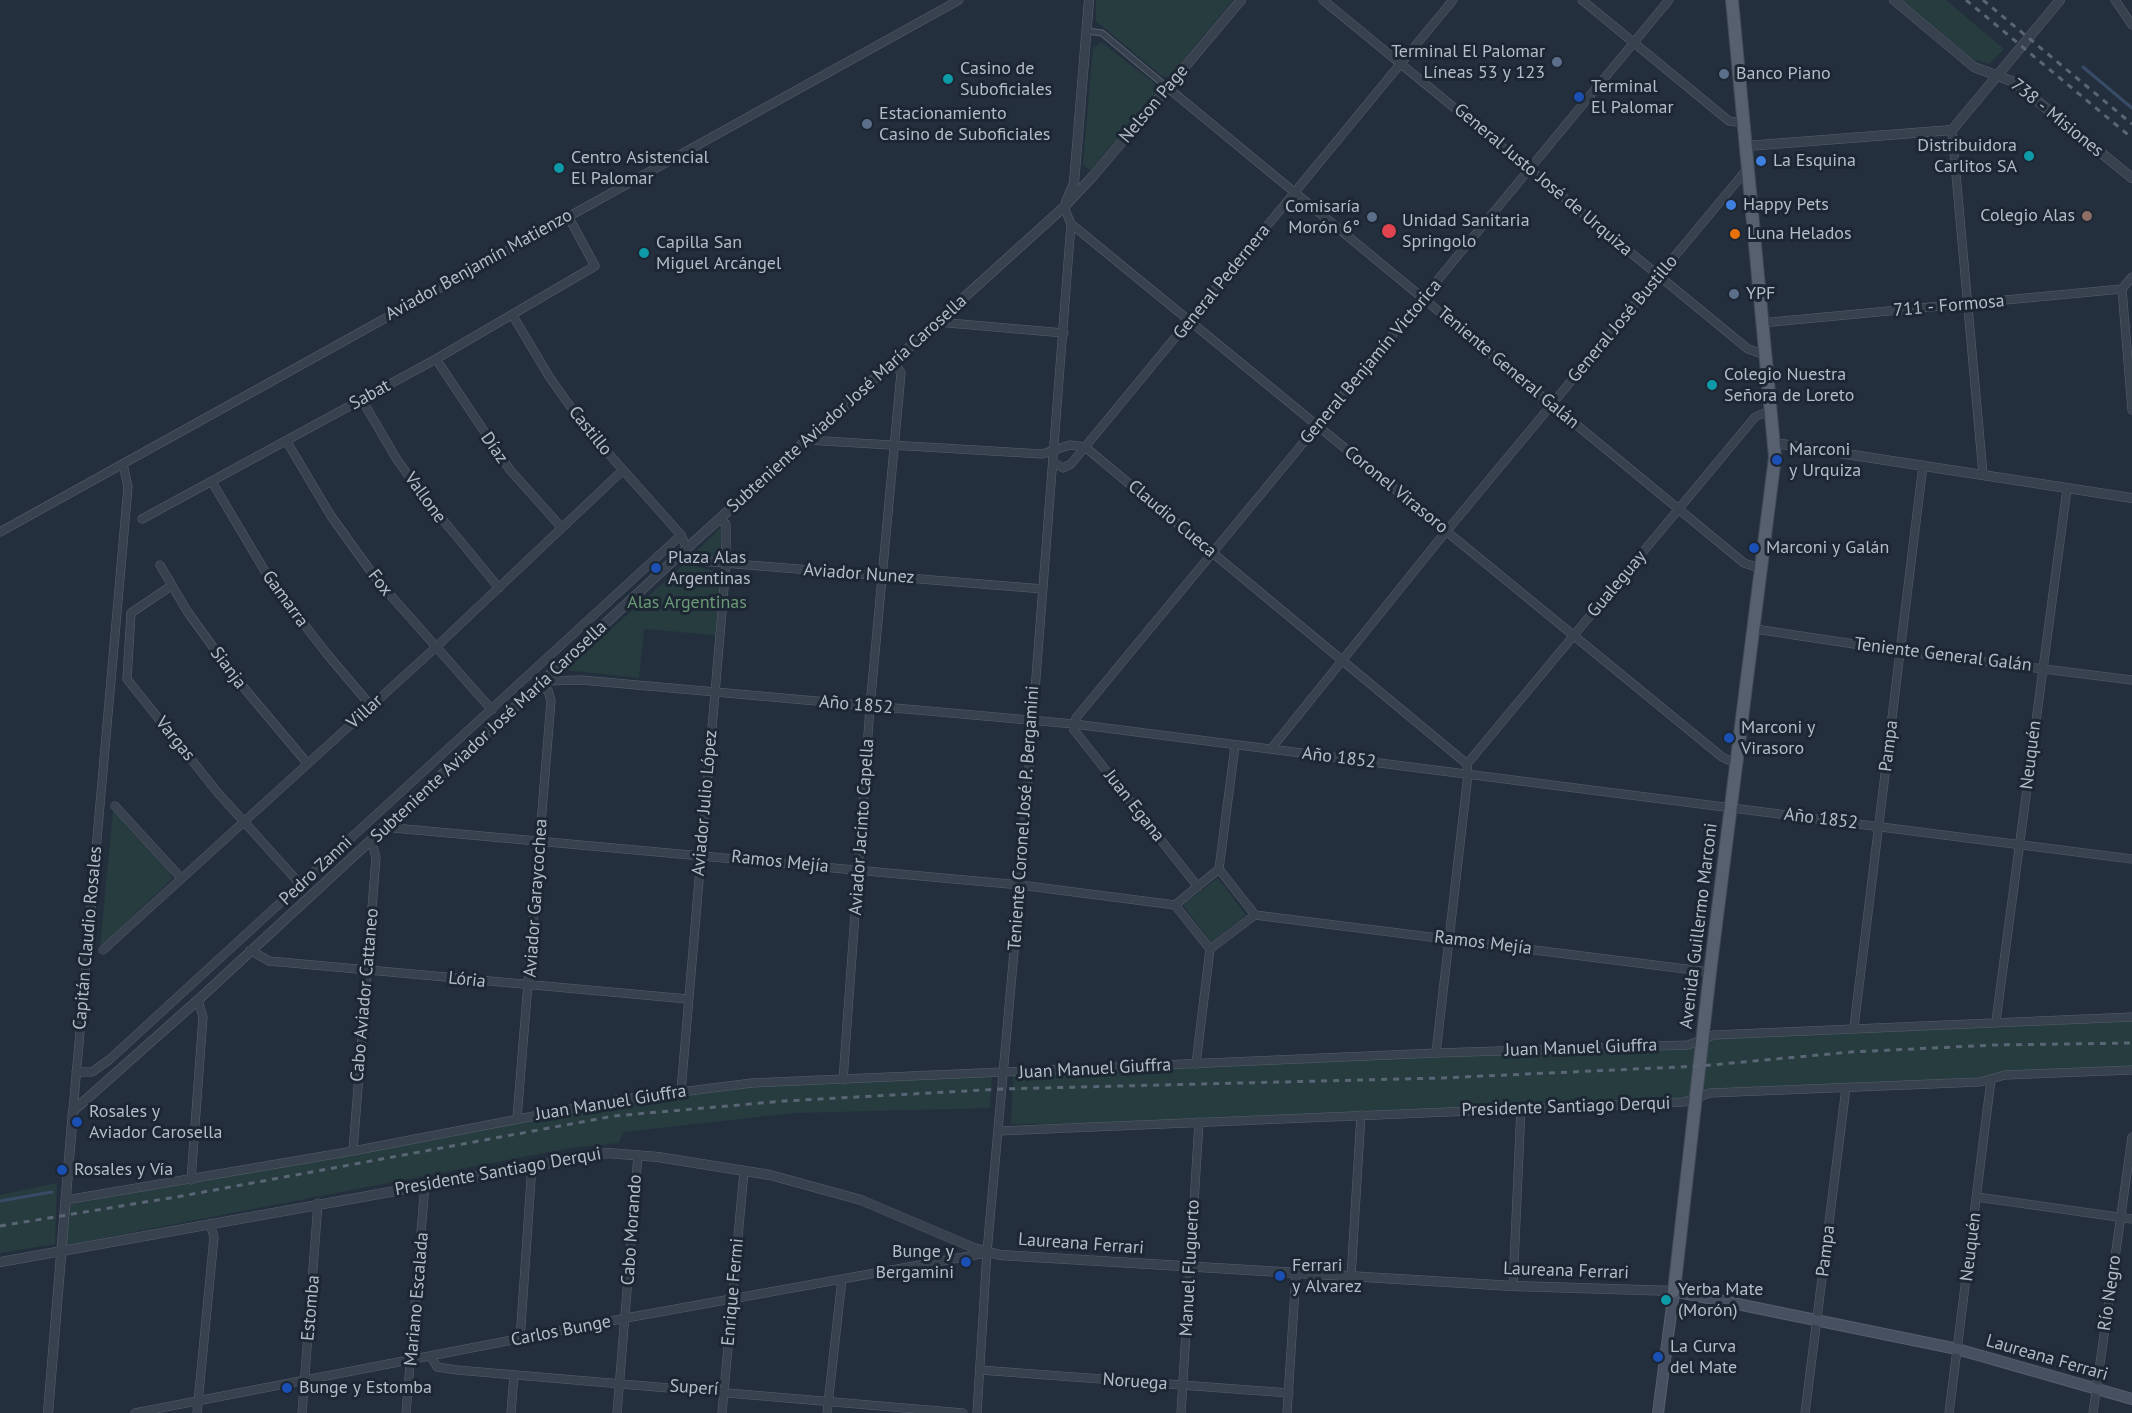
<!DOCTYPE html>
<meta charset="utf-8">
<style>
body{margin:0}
canvas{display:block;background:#242f3e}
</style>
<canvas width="2132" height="1413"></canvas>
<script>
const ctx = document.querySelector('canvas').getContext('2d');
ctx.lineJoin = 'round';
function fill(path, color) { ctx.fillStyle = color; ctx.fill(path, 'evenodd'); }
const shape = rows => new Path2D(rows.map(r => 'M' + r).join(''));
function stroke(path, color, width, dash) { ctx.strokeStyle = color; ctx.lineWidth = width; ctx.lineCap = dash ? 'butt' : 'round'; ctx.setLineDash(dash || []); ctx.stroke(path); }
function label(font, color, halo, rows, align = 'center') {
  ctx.font = font + ' "PT Sans",sans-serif'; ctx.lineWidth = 6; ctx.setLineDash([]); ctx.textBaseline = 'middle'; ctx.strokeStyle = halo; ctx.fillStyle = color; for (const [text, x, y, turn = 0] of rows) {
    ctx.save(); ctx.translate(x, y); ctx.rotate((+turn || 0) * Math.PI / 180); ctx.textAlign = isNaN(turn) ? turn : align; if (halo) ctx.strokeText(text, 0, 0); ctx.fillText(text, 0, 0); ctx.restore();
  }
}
const green = shape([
 [1096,0,1233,0,1169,77,1162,76,1096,21],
 [1902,0,1946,0,2004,49,1989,64,1973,59],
 [1101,42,1154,83,1157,91,1090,171,1083,164,1093,48],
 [721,527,722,560,694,554],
 [684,564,721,572,715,635,644,629,639,678,566,670],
 [113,811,170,873,172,879,100,947],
 [1218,878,1246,915,1211,942,1183,905],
 [2132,1017,2132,1070,2005,1075,1991,1080,1710,1093,1697,1098,1199,1122,1011,1124,1013,1076,1196,1064,1688,1045,1710,1036],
 [992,1076,990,1108,794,1113,623,1132,619,1143,570,1148,66,1245,69,1205,517,1118,752,1083],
 [57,1183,55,1244,0,1253,0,1195]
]);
const stream = shape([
 [2083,67,2132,108],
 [0,1201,52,1192]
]);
const pedestrian = shape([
 [1087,31,1102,33,1168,88]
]);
const minor = shape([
 [1323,0,1748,349,1765,355],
 [1582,0,1729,121,1744,123],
 [2115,0,2132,25],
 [1168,88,1744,563,1762,569],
 [1952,130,1983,474],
 [1064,207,1071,224,1081,232,1722,757,1737,764],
 [2122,289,2132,410],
 [513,316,550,378,570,406,608,453,681,535,687,549],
 [937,322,1064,333],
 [1761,323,2122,289,2132,277],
 [436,359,510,470,562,528],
 [362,400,396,458,420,492,499,588],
 [807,440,1042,454,1070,445,1085,447,1467,764,1468,774,1436,1053],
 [287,442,331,516,377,580,492,710],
 [1053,462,1063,468,1071,464,1453,0],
 [212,482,272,583,327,654,371,706],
 [142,519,436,359,595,266,568,216],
 [0,532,959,0],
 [675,559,1043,589],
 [160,565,187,611,234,676,307,763],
 [171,586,131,613,127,679,218,793,301,885],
 [1755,629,1900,651,2132,680],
 [544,681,581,680,1074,724,2132,859],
 [1271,749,1435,545,1748,168],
 [1467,764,1755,417,1771,410],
 [115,806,181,878],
 [383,827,1020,885,1175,905],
 [1219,869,1235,746],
 [1198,887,1078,735,1074,730,1076,718,1669,0],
 [1175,905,1219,869,1255,915],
 [1175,905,1210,949,1255,915],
 [1255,915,1710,972],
 [103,950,435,648,623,470],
 [250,950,269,961,688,999],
 [1996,1021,2067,489],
 [1854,1027,1923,465],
 [1196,1064,1210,949],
 [76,1072,92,1072,109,1060,681,535],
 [843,1080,870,707,901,373,894,362],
 [681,1091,726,564,726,524,719,519],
 [73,1111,128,487,123,464],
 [517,1118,551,701,548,690,537,687],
 [998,1131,1684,1102,1710,1093,1980,1082,2005,1075,2132,1070],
 [353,1151,376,857,371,840],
 [191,1180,203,1017,198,1000],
 [1977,1197,2132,1219],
 [66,1200,353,1151,617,1100,752,1083,1436,1053,1688,1045,1714,1035,2132,1017],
 [1351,1277,1361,1115],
 [1513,1286,1521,1108],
 [520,1340,532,1165],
 [431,1357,437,1367,457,1370,963,1413],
 [980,1370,1289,1393],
 [135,1413,626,1318,986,1253],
 [197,1413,214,1237,210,1224],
 [302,1413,318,1203],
 [406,1413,425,1184],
 [511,1413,514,1375],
 [617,1413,638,1155],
 [722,1413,744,1171],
 [827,1413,842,1279],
 [977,1413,987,1252,1020,885,1071,224],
 [1181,1413,1199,1122],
 [1287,1413,1296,1274],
 [1805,1413,1846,1088],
 [1949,1413,1991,1080],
 [2093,1413,2132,1137]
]);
const tertiary = shape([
 [1894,0,1974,67,2014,82,2132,178],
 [1747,146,1952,130,2060,0],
 [1066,202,1074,183,1089,0],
 [1775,443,2132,498],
 [0,1262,607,1153,658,1157,770,1175,861,1200,974,1248,1000,1255,1513,1286,1674,1291],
 [48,1413,73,1111,198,1000,675,559,1064,207,1094,175,1241,0]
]);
const secondary = shape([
 [1658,1413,1674,1291,1957,1349,2132,1399]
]);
const primary = shape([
 [1674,1291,1710,972,1775,457,1732,0]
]);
const rail = shape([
 [1966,0,2132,138],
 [1983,0,2132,124],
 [0,1226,182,1196,614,1116,784,1101,1002,1089,1441,1078,1700,1066,1851,1052,1994,1045,2132,1043]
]);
const markers = [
 [1557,62,6,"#5c6f8a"],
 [1724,74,6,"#5c6f8a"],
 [948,79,6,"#0f9aa8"],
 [1579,97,6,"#1a4fb4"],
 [867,124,6,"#5c6f8a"],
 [2029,156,6,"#0f9aa8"],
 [1761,161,6,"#3f7fe0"],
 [559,168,6,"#0f9aa8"],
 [1731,205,6,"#3f7fe0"],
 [2087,216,6,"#8d6e63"],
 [1372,217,6,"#5c6f8a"],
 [1389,231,8,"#e0444e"],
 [1735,234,6,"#e8710a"],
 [644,253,6,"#0f9aa8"],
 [1734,294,6,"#5c6f8a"],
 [1712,385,6,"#0f9aa8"],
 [1777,460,6,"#1a4fb4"],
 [1754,548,6,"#1a4fb4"],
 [656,568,6,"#1a4fb4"],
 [1729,738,6,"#1a4fb4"],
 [77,1122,6,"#1a4fb4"],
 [62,1170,6,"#1a4fb4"],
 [966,1262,6,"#1a4fb4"],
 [1280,1276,6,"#1a4fb4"],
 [1666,1300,6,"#0f9aa8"],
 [1658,1357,6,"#1a4fb4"],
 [287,1388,6,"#1a4fb4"]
];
const poiNames = [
 ["Terminal El Palomar",1545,52,"right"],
 ["Líneas 53 y 123",1545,73,"right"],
 ["Casino de",960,69],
 ["Suboficiales",960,90],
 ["Banco Piano",1736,74],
 ["Terminal",1591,87],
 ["El Palomar",1591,108],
 ["Estacionamiento",879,114],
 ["Casino de Suboficiales",879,135],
 ["Distribuidora",2017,146,"right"],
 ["Carlitos SA",2017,167,"right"],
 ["Centro Asistencial",571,158],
 ["El Palomar",571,179],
 ["La Esquina",1773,161],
 ["Happy Pets",1743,205],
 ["Comisaría",1360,207,"right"],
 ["Morón 6°",1360,228,"right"],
 ["Colegio Alas",2075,216,"right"],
 ["Unidad Sanitaria",1402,221],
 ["Springolo",1402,242],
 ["Luna Helados",1747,234],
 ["Capilla San",656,243],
 ["Miguel Arcángel",656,264],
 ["YPF",1746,294],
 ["Colegio Nuestra",1724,375],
 ["Señora de Loreto",1724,396],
 ["Marconi",1789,450],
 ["y Urquiza",1789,471],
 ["Marconi y Galán",1766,548],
 ["Plaza Alas",668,558],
 ["Argentinas",668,579],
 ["Marconi y",1741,728],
 ["Virasoro",1741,749],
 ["Rosales y",89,1112],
 ["Aviador Carosella",89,1133],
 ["Rosales y Vía",74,1170],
 ["Bunge y",954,1252,"right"],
 ["Bergamini",954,1273,"right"],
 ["Ferrari",1292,1266],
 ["y Alvarez",1292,1287],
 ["Yerba Mate",1678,1290],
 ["(Morón)",1678,1311],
 ["La Curva",1670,1347],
 ["del Mate",1670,1368],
 ["Bunge y Estomba",299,1388]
];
const streetNames = [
 ["Nelson Page",1154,104,-50],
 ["738 - Misiones",2057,118,39],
 ["General Justo José de Urquiza",1543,180,40],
 ["Aviador Benjamín Matienzo",479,265,-29],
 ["General Pedernera",1222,282,-51],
 ["711 - Formosa",1949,306,-5],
 ["General José Bustillo",1623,319,-50],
 ["General Benjamín Victorica",1371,362,-50],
 ["Teniente General Galán",1508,368,40],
 ["Sabat",370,395,-29],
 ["Subteniente Aviador José María Carosella",847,404,-42],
 ["Castillo",590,431,51],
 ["Díaz",494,448,55],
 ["Coronel Virasoro",1396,490,39],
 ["Vallone",425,498,54],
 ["Claudio Cueca",1172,519,40],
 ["Aviador Nunez",859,574,4],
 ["Fox",380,583,52],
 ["Gualeguay",1617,584,-50],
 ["Gamarra",285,599,54],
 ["Teniente General Galán",1943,655,7],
 ["Sianja",228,668,53],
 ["Año 1852",856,705,5],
 ["Villar",365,712,-42],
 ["Subteniente Aviador José María Carosella",489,732,-43],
 ["Vargas",175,739,51],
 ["Pampa",1889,746,-83],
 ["Neuquén",2031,755,-83],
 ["Año 1852",1339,758,7],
 ["Aviador Julio López",705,803,-85],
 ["Juan Egana",1134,806,52],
 ["Teniente Coronel José P. Bergamini",1024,818,-86],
 ["Año 1852",1821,819,7],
 ["Aviador Jacinto Capella",862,827,-86],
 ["Ramos Mejía",780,862,6],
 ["Pedro Zanni",316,871,-43],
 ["Aviador Garaycochea",536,898,-86],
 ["Avenida Guillermo Marconi",1699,926,-83],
 ["Capitán Claudio Rosales",88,938,-85],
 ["Ramos Mejía",1483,943,7],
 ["Lória",467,980,6],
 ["Cabo Aviador Cattaneo",365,995,-85],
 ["Juan Manuel Giuffra",1581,1048,-2],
 ["Juan Manuel Giuffra",1095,1069,-3],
 ["Juan Manuel Giuffra",611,1103,-9],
 ["Presidente Santiago Derqui",1566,1107,-2],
 ["Presidente Santiago Derqui",498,1172,-10],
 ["Cabo Morando",632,1230,-86],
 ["Laureana Ferrari",1081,1244,4],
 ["Neuquén",1971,1247,-83],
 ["Pampa",1826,1251,-83],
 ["Manuel Fluguerto",1190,1268,-87],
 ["Laureana Ferrari",1566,1271,2],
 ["Enrique Fermi",733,1292,-85],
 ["Río Negro",2110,1293,-82],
 ["Mariano Escalada",417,1299,-85],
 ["Estomba",311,1308,-85],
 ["Carlos Bunge",561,1331,-11],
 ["Laureana Ferrari",2047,1358,16],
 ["Noruega",1135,1382,4],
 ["Superí",694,1388,4]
];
const parkNames = [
 ["Alas Argentinas",687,603]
];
fill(green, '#263c3f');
stroke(stream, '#394c67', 3);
stroke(pedestrian, '#565f6c', 7);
stroke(minor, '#565f6c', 9);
stroke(tertiary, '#565f6c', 10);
stroke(secondary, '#565f6c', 12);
stroke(primary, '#414a57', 14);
stroke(pedestrian, '#38414e', 5);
stroke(minor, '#38414e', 8);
stroke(tertiary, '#38414e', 9);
stroke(secondary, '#465061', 10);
stroke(primary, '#56606e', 12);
stroke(rail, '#5a6575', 3, [6, 6]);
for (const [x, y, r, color] of markers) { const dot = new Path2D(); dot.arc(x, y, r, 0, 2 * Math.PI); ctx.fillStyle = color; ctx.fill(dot); stroke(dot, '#1d2633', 2); }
label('18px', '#b4bcc9', '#1d2633', poiNames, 'left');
label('18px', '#b4bcc9', '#1d2633', streetNames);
label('18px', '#6b9a76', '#1d2633', parkNames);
</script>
